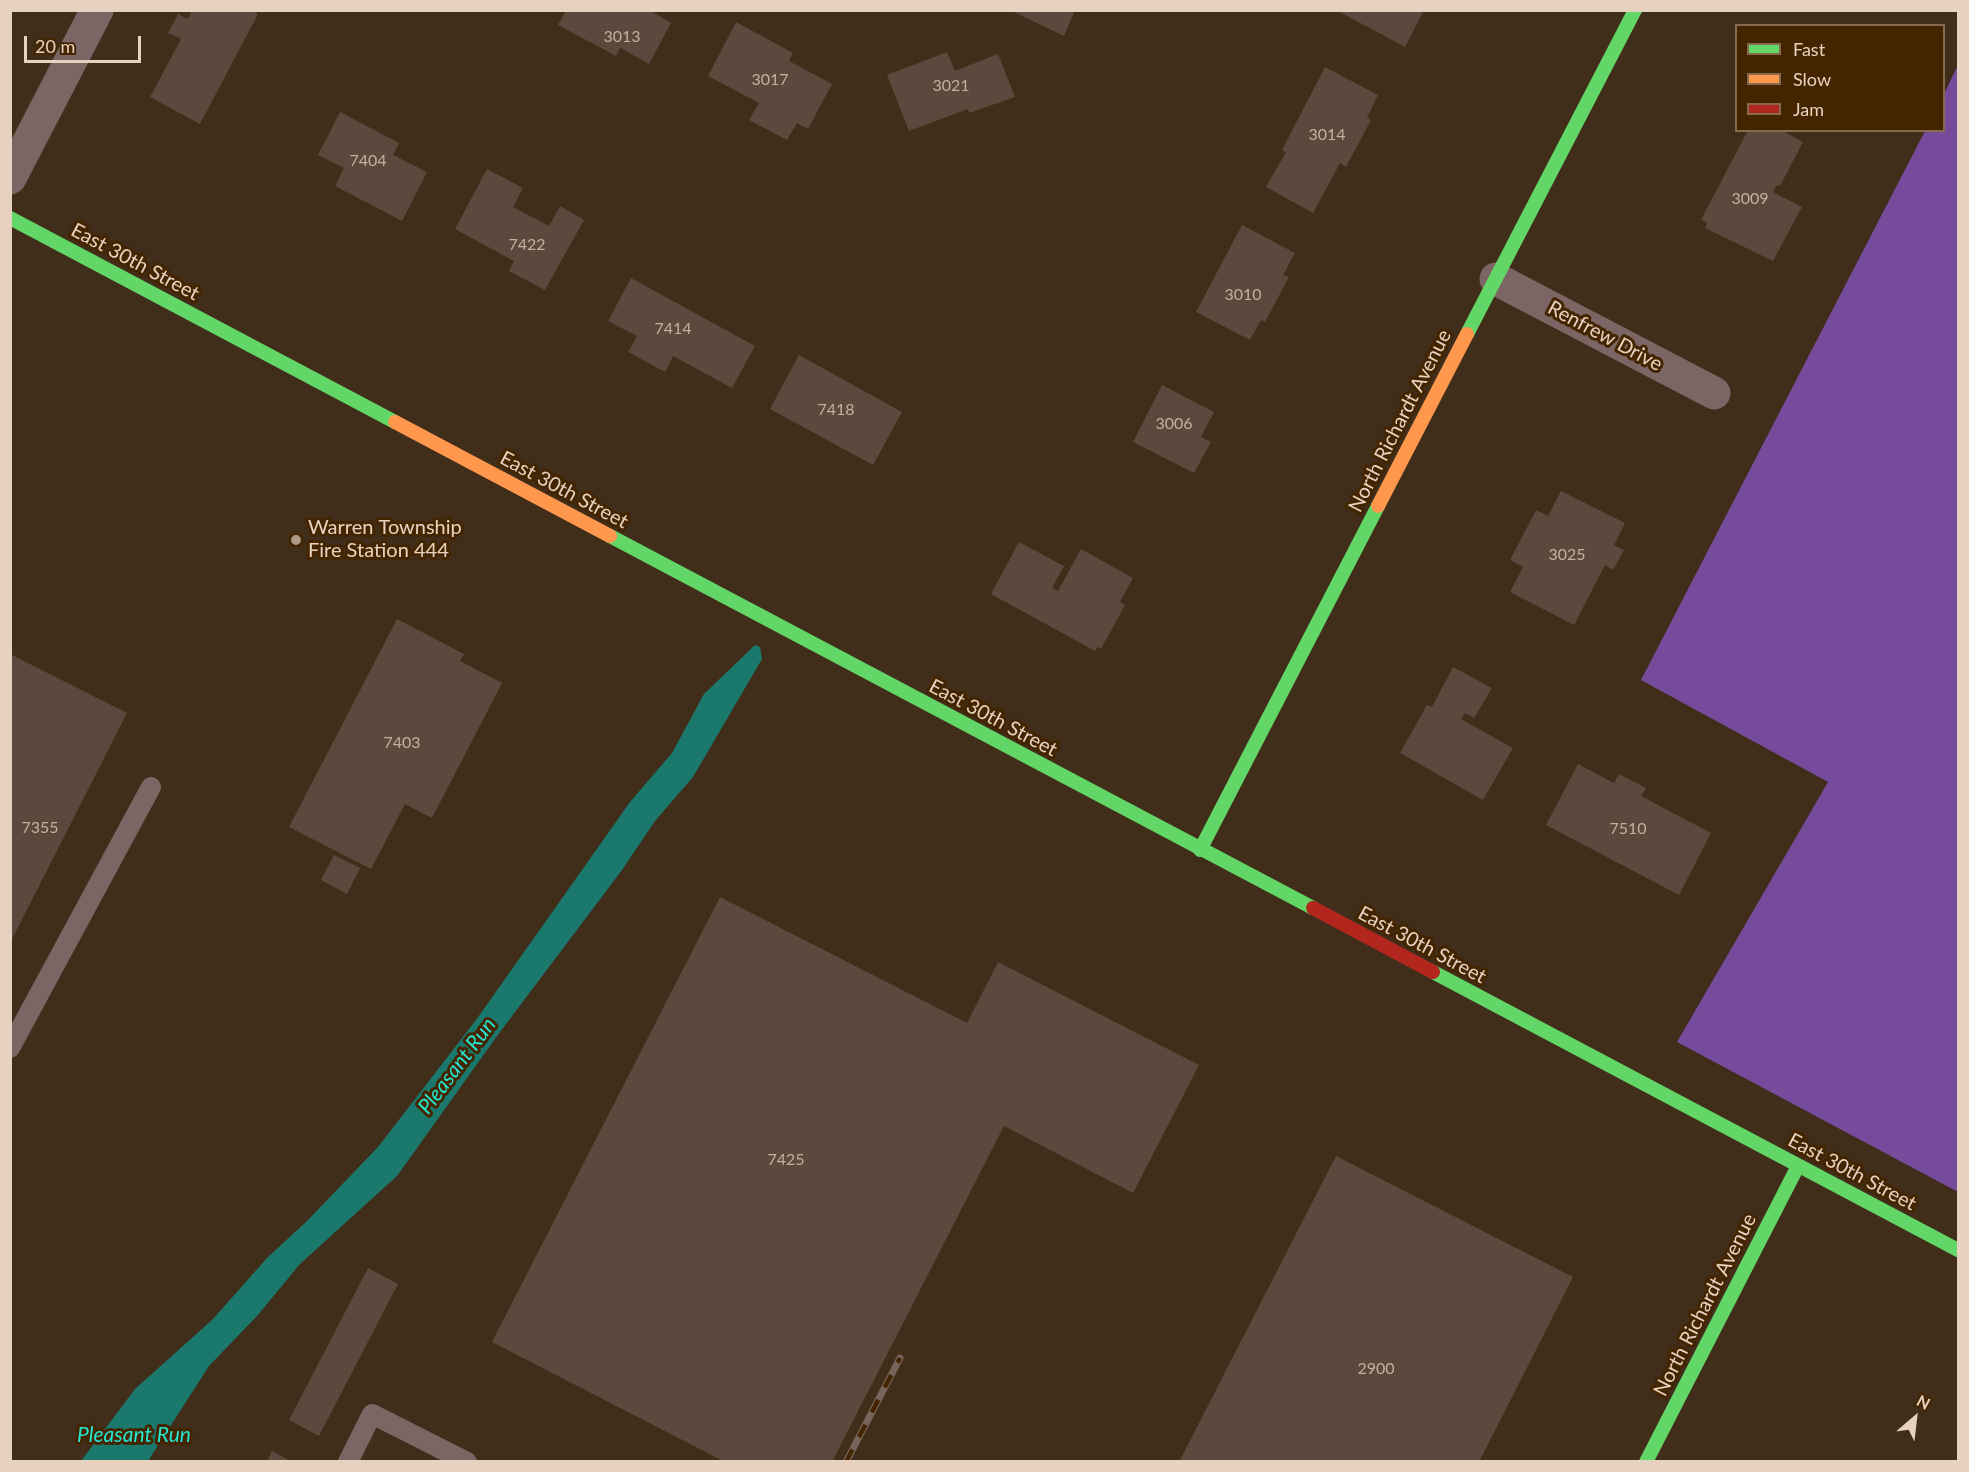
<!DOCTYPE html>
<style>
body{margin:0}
#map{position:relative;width:1969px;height:1472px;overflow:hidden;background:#402e1a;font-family:Lato,sans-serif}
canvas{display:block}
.frame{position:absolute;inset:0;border:12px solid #e7d2c0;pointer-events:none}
.legend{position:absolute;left:1735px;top:24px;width:210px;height:108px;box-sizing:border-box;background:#442500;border:2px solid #856a4d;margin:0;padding:8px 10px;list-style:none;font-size:18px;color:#e7d2c0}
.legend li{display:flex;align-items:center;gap:12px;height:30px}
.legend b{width:30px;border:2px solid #856a4d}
.north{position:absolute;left:1885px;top:1388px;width:60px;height:60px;-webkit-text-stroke:4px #442500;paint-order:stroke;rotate:28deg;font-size:16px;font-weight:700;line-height:24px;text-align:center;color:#e7d2c0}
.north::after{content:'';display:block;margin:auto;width:21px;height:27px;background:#e7d2c0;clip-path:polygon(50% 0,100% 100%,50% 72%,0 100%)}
.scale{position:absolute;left:24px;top:36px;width:117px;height:27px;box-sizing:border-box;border:3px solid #e7d2c0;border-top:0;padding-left:8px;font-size:18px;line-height:21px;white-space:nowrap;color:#e7d2c0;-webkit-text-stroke:4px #442500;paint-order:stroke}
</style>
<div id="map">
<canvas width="1969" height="1472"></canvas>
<div class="frame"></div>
<ul class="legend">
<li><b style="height:8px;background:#63d668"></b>Fast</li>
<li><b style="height:8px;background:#ff974d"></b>Slow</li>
<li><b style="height:8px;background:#b3261e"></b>Jam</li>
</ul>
<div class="north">N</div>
<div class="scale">20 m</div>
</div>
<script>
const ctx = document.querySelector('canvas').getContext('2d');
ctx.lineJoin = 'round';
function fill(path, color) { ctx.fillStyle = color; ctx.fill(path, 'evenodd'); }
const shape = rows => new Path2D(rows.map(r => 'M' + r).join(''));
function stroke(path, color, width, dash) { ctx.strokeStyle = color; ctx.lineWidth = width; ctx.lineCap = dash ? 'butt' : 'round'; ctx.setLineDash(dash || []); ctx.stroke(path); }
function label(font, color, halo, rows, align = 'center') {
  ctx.font = font + ' Lato,sans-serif'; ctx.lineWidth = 6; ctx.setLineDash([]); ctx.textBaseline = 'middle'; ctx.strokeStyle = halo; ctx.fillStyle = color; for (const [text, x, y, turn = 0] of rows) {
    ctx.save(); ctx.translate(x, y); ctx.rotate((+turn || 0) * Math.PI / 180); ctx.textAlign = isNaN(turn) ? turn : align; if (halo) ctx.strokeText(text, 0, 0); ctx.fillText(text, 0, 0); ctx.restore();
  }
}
const forest = shape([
 [1958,65,1958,1192,1677,1042,1828,782,1641,680,1925,131,1944,130,1944,94]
]);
const water = shape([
 [755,645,760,647,762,659,693,777,655,821,622,870,497,1036,397,1176,300,1264,257,1316,209,1366,148,1461,81,1461,135,1389,213,1319,267,1258,308,1220,378,1147,476,1020,630,802,672,753,704,694]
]);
const building = shape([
 [192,10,251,10,258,14,200,124,150,97,181,39,168,33,178,14,188,19],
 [566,10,649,10,671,23,649,64,620,48,616,56,558,25],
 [1010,10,1075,10,1064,36],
 [1336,10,1424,10,1405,47],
 [736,22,793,53,789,61,832,84,808,129,797,123,787,140,749,120,759,103,708,76],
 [947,52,955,71,998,54,1015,97,969,113,968,109,909,131,887,75],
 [1325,67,1378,95,1367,118,1371,120,1346,167,1340,163,1313,213,1266,187,1286,152,1282,150],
 [340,112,399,143,393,155,427,172,402,221,335,186,344,168,318,155],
 [1748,130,1781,130,1803,142,1780,186,1777,185,1773,192,1802,207,1773,261,1705,228,1707,223,1701,220],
 [487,169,523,188,513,207,549,226,560,206,584,220,545,290,509,271,514,261,455,229],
 [1242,225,1295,253,1283,275,1289,277,1265,322,1261,320,1250,340,1196,312],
 [631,278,755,346,732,388,673,356,665,372,628,352,637,336,608,321],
 [799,355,902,412,873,465,770,409],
 [1162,385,1214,412,1201,437,1211,442,1194,473,1133,442],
 [1561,491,1625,523,1614,545,1624,550,1613,570,1605,565,1574,625,1510,592,1523,567,1510,560,1536,510,1548,516],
 [1019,542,1064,566,1052,588,1058,591,1081,549,1133,578,1120,602,1125,605,1101,649,1097,647,1095,651,991,594],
 [397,619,464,654,460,661,502,683,432,818,405,804,371,869,289,827],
 [10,654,127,713,10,943],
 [1453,667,1492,688,1474,718,1465,713,1461,719,1513,748,1483,800,1400,753,1427,705,1432,707],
 [1578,764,1614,783,1619,774,1646,788,1641,796,1711,833,1679,895,1546,825],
 [334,855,360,868,347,894,321,880],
 [720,897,967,1023,998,962,1199,1065,1133,1193,1004,1126,832,1462,725,1462,492,1342],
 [1336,1156,1573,1277,1479,1462,1179,1462],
 [368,1268,398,1284,319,1436,289,1420],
 [272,1451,292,1462,267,1462]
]);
const lane = shape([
 [10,1048,151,787],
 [348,1462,372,1414,467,1462]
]);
const street = shape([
 [10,178,97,10],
 [1496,279,1714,393]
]);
const fast = shape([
 [10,218,395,422],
 [1467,334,1635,10],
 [610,536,1313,908],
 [1200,850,1378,506],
 [1433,972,1958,1250],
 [1646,1462,1798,1166]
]);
const slow = shape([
 [395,422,610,536],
 [1378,506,1467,334]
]);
const jam = shape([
 [1313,908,1433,972]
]);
const rail = shape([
 [846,1462,900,1358]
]);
const markers = [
 [296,540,6,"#ad9986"]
];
const numberNames = [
 ["3013",622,37],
 ["3017",770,80],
 ["3021",951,86],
 ["3014",1327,135],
 ["7404",368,161],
 ["3009",1750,199],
 ["7422",527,245],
 ["3010",1243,295],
 ["7414",673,329],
 ["7418",836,410],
 ["3006",1174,424],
 ["3025",1567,555],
 ["7403",402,743],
 ["7355",40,828],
 ["7510",1628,829],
 ["7425",786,1160],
 ["2900",1376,1369]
];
const streetNames = [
 ["East 30th Street",135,262,28],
 ["Renfrew Drive",1605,336,28],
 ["North Richardt Avenue",1400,421,-63],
 ["East 30th Street",564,490,28],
 ["East 30th Street",993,718,28],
 ["East 30th Street",1422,945,28],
 ["East 30th Street",1852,1172,28],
 ["North Richardt Avenue",1705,1305,-63]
];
const poiNames = [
 ["Warren Township",308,528],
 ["Fire Station 444",308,551]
];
const waterNames = [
 ["Pleasant Run",457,1066,-53],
 ["Pleasant Run",134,1435]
];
fill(forest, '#764b9b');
fill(water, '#1a786c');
fill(building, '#5a493c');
stroke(lane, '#7c6565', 20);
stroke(street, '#7c6565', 33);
stroke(fast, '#63d668', 14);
stroke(slow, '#ff974d', 14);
stroke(jam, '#b3261e', 14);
stroke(rail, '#77655b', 7);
stroke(rail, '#442500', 4.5, [14]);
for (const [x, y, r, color] of markers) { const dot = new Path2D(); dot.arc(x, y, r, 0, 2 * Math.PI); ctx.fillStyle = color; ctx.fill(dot); stroke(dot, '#442500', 2); }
label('16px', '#c4b09f', null, numberNames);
label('20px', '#e7d2c0', '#442500', streetNames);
label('20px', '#e7d2c0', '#442500', poiNames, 'left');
label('italic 21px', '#23e7d4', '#442500', waterNames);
</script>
